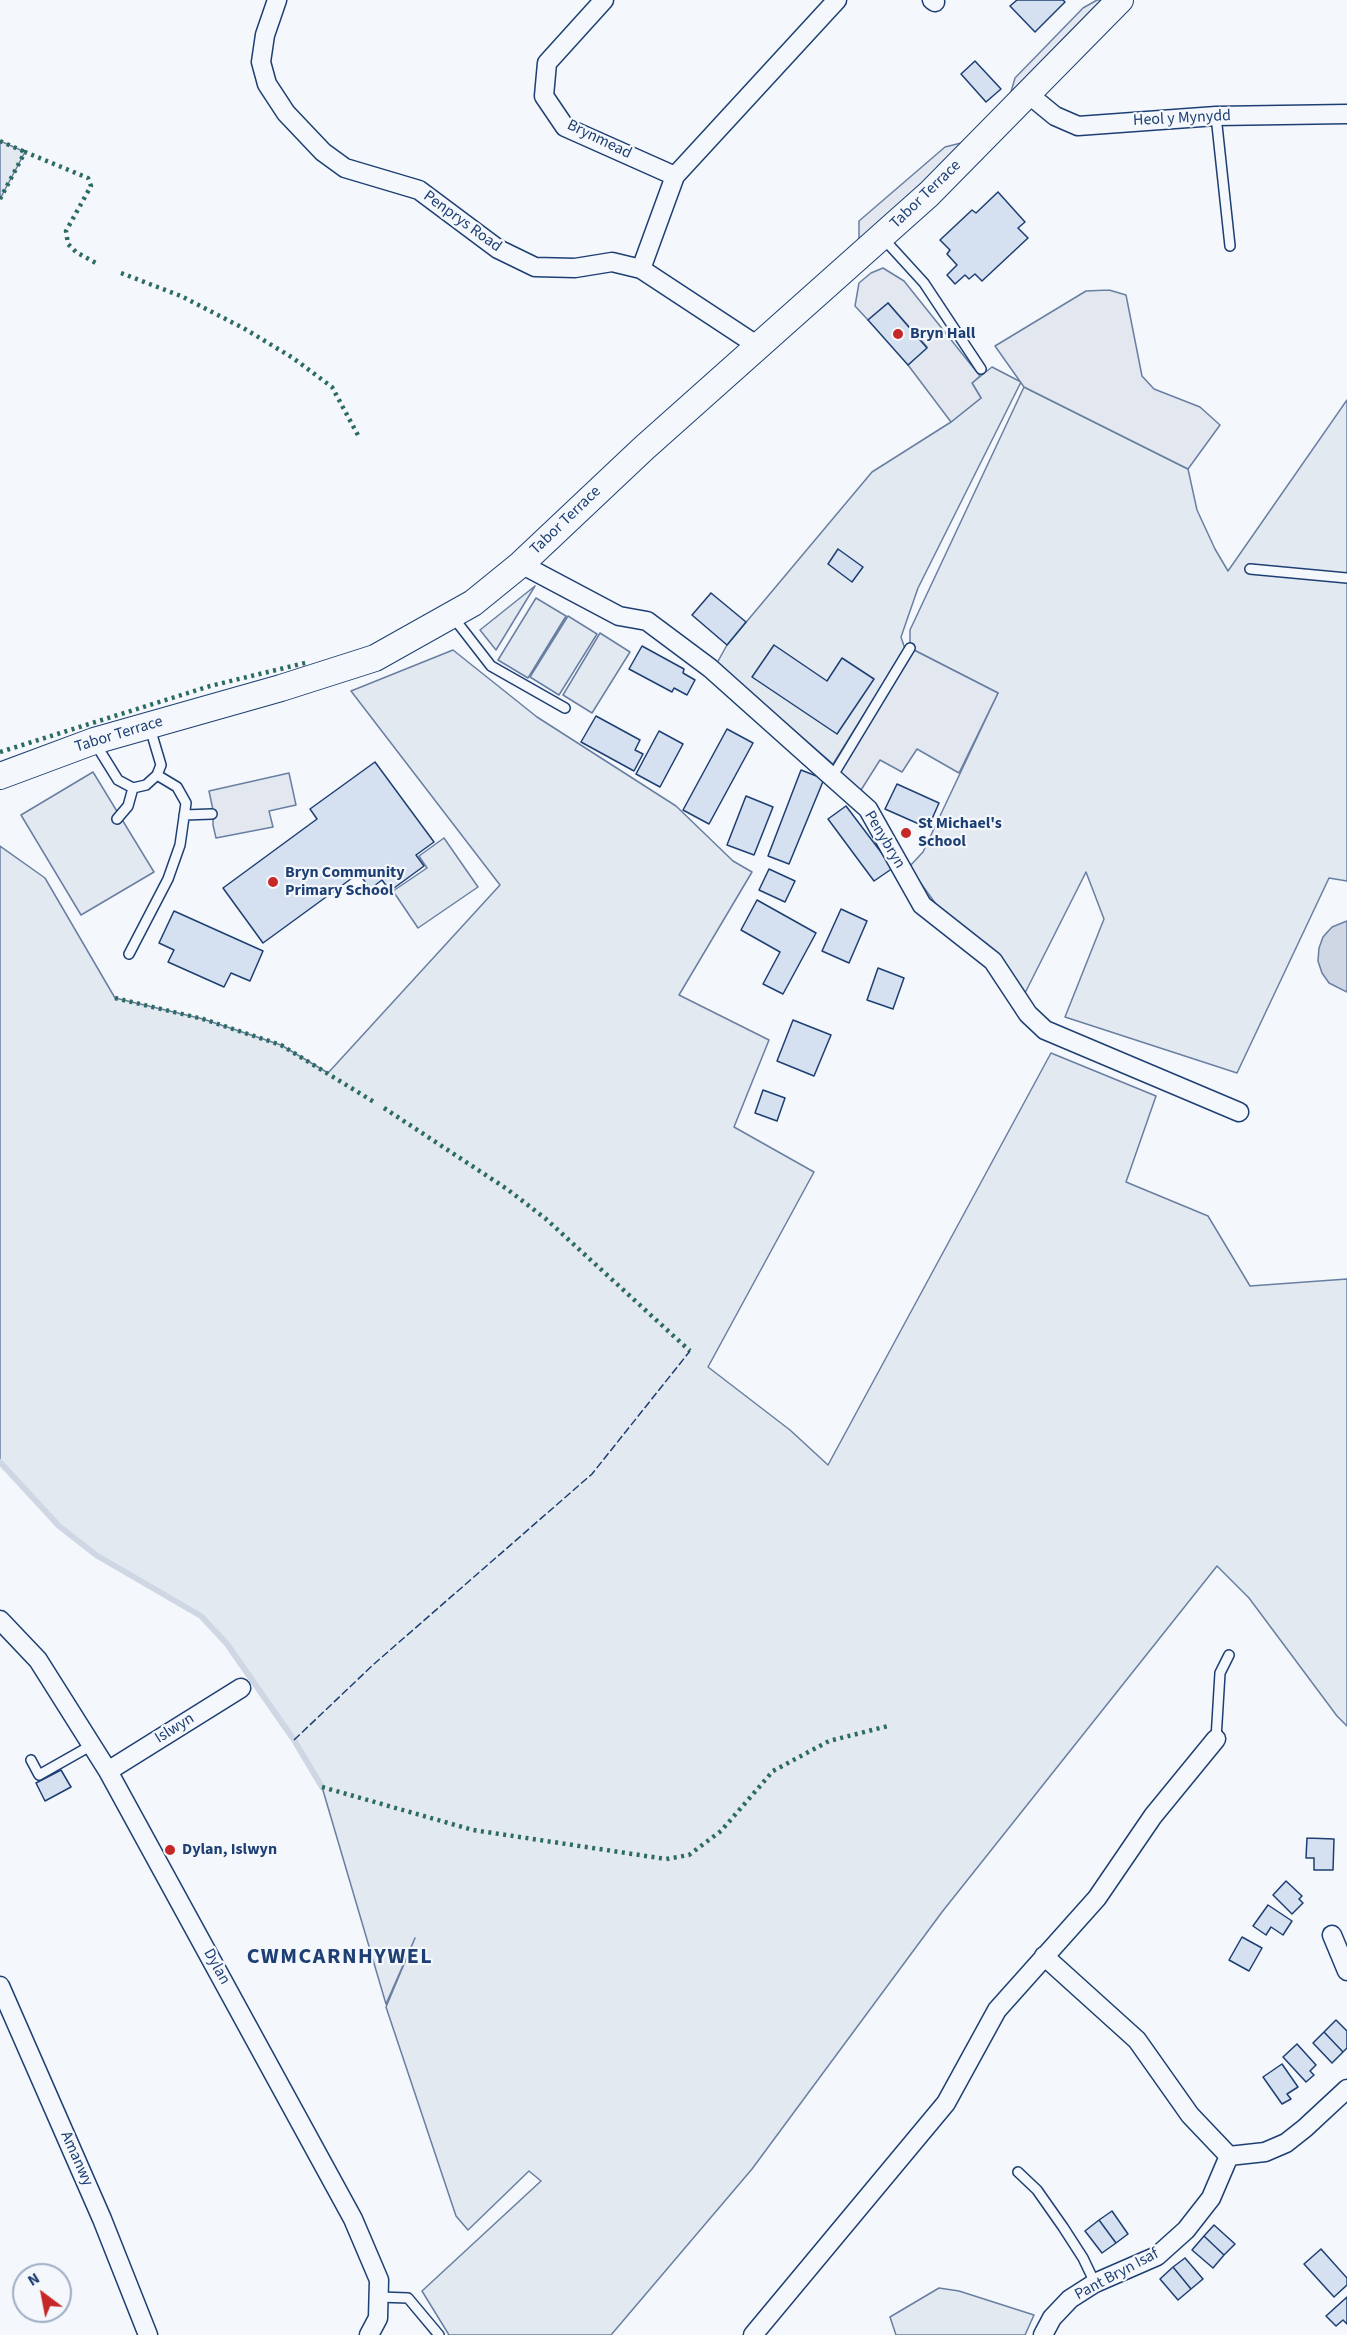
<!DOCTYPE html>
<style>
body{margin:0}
#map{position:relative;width:1347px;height:2335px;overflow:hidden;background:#f4f7fb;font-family:"Source Sans 3",sans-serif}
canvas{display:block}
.north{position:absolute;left:12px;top:2263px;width:60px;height:60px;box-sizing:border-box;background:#f4f7fb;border:2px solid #9eadc5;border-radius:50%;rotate:328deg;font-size:16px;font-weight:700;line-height:24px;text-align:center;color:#1d3f73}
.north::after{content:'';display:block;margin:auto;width:21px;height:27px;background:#c62828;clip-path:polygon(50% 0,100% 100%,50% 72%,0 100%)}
</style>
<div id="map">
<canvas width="1347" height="2335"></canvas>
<div class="north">N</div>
</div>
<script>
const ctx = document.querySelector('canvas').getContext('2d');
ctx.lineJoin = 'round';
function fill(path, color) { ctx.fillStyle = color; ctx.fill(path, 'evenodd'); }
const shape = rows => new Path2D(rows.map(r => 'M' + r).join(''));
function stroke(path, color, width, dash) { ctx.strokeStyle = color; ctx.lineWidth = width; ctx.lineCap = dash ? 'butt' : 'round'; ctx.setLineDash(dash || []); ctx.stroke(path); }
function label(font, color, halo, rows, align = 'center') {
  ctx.font = font + ' "Source Sans 3",sans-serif'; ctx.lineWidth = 4.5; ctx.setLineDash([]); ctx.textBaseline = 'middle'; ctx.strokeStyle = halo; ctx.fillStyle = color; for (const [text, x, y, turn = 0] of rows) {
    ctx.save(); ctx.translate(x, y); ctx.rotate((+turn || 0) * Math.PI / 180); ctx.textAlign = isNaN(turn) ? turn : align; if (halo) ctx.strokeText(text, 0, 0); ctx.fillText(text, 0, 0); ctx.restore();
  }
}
const green = shape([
 [0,141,25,152,0,199,0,141],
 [992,367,1021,382,918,588,901,637,905,649,833,764,717,663,727,645,872,472,951,422,981,398,972,383,992,367],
 [1024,387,1188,469,1197,510,1215,549,1228,571,1347,400,1347,881,1329,878,1237,1073,1065,1017,1104,919,1086,872,1025,993,987,944,946,918,909,867,923,852,998,693,910,648,910,630,1024,387],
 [535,586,496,650,480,630,535,586],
 [536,598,566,616,528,678,498,660,536,598],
 [568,616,597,634,559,695,530,677,568,616],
 [600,633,630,652,592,713,563,695,600,633],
 [453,650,537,717,676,806,733,861,752,872,679,995,769,1040,734,1127,814,1172,708,1367,790,1430,828,1465,1051,1053,1156,1096,1126,1182,1208,1216,1250,1286,1347,1279,1347,1726,1337,1716,1249,1598,1217,1566,942,1912,752,2169,611,2335,449,2335,422,2291,541,2181,529,2171,468,2230,456,2216,386,2007,415,1938,386,2004,322,1787,294,1740,227,1644,201,1616,96,1555,59,1526,0,1462,0,846,45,878,115,998,203,1019,281,1045,328,1073,500,885,351,691,453,650],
 [93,772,154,872,81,915,21,815,93,772],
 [444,838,478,887,418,928,393,891,427,868,419,856,444,838],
 [939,2288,959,2291,1034,2315,1025,2335,896,2335,890,2317,939,2288]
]);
const parking = shape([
 [1097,0,1101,0,1011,92,1015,78,1083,8,1097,0],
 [969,141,859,241,859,221,945,147,969,141],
 [883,268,904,281,980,376,972,383,981,398,951,422,908,365,927,347,888,303,868,320,855,306,859,283,871,273,883,268],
 [1109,290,1126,295,1142,376,1154,389,1200,407,1220,425,1188,469,1024,387,995,346,1086,291,1109,290],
 [910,648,998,693,959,773,917,749,902,772,880,760,856,798,832,777,910,648],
 [289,773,296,805,269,811,273,827,216,838,213,825,213,810,209,791,289,773]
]);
const water = shape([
 [1347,921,1347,992,1329,983,1322,973,1318,961,1319,948,1323,937,1332,927,1347,921]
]);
const stream = shape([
 [0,1462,59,1526,96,1555,201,1616,227,1644,294,1740,322,1787]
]);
const building = shape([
 [1017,0,1063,0,1065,2,1035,32,1010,6,1017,0],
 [975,61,1001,89,986,102,961,74,975,61],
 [998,192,1025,222,1018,228,1028,238,982,281,975,274,969,279,965,275,955,284,947,275,957,265,947,254,950,250,940,240,972,210,976,213,998,192],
 [888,303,927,348,908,365,868,320,888,303],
 [838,549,863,567,852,582,828,564,838,549],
 [711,593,746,622,727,645,692,615,711,593],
 [774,645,827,681,842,658,874,679,837,734,752,677,774,645],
 [642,646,684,669,683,673,695,680,687,695,674,688,672,692,629,669,642,646],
 [596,716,640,740,635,750,643,754,634,771,581,742,596,716],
 [727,729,753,743,709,824,683,810,727,729],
 [659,731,683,744,660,787,636,774,659,731],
 [375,762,434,842,416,855,424,866,390,891,382,880,370,889,359,873,263,943,223,888,317,819,310,809,375,762],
 [801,770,824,779,789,864,768,856,801,770],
 [897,784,939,803,928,828,885,809,897,784],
 [746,796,773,807,754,855,727,845,746,796],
 [846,806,893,868,874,881,828,819,846,806],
 [769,869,795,881,785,902,759,890,769,869],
 [757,900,816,933,783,994,763,984,780,952,741,930,757,900],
 [841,909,867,921,849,963,822,951,841,909],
 [174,911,263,951,250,981,231,973,224,987,168,962,174,950,159,943,174,911],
 [878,968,904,978,893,1009,867,1000,878,968],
 [793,1020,831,1035,814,1076,777,1061,793,1020],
 [763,1090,785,1098,777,1121,755,1113,763,1090],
 [61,1770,71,1787,45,1801,36,1783,61,1770],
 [1307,1838,1334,1839,1333,1870,1314,1870,1314,1858,1306,1858,1307,1838],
 [1286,1881,1302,1896,1299,1899,1303,1903,1292,1914,1273,1895,1286,1881],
 [1268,1905,1292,1921,1283,1935,1271,1927,1266,1935,1253,1926,1268,1905],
 [1242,1937,1262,1948,1249,1971,1229,1960,1242,1937],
 [1336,2020,1347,2031,1347,2048,1343,2052,1324,2032,1336,2020],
 [1324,2032,1343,2052,1332,2063,1313,2043,1324,2032],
 [1297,2044,1316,2065,1310,2071,1314,2075,1306,2082,1283,2057,1297,2044],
 [1282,2064,1298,2087,1287,2094,1291,2099,1282,2104,1263,2077,1282,2064],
 [1112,2211,1128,2234,1116,2243,1099,2220,1112,2211],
 [1099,2220,1116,2243,1102,2253,1085,2231,1099,2220],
 [1214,2225,1235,2244,1224,2255,1204,2236,1214,2225],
 [1204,2236,1224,2255,1213,2268,1192,2250,1204,2236],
 [1321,2249,1347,2278,1347,2285,1334,2297,1304,2264,1321,2249],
 [1185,2258,1203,2279,1191,2289,1173,2267,1185,2258],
 [1173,2267,1191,2289,1178,2300,1160,2279,1173,2267],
 [1347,2297,1347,2324,1343,2320,1336,2326,1326,2316,1347,2297]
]);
const service = shape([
 [1216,116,1230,246],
 [882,237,924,283,981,369],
 [1250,569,1347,578],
 [453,617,491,666,565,708],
 [95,743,118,780,133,788,146,785,157,775,161,765,150,728],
 [832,777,910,648],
 [184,815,212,814],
 [117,819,128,806,133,788],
 [129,954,168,879,180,845,186,803,177,787,157,775],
 [1216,1739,1220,1673,1229,1655],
 [31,1760,39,1775,92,1745],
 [1018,2172,1037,2190,1063,2227,1083,2258,1095,2283],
 [379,2297,408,2298,439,2335]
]);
const minor = shape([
 [277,0,265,35,261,62,267,84,286,113,323,152,345,168,419,190,498,249,535,267,575,268,612,262,641,269,758,346],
 [604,0,547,63,544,96,565,127,675,176],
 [932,0,935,2],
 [1027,93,1055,116,1078,126,1216,116,1347,114],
 [641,269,675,176,837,0],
 [521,564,619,616,647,621,710,668,832,777,868,809,922,905,993,961,1028,1014,1045,1030,1239,1112],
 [0,1620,38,1660,108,1771,353,2219,379,2280,378,2318,369,2335],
 [108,1771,241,1688],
 [1332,1935,1347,1971],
 [1044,1956,1137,2040,1190,2115,1229,2156,1265,2152,1286,2143,1305,2128,1347,2089],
 [0,1986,102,2219,148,2335],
 [753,2335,946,2103,997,2010,1097,1898,1153,1816,1216,1739],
 [1043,2335,1052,2318,1070,2299,1095,2283,1157,2256,1186,2230,1211,2198,1229,2156]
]);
const secondary = shape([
 [0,776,94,741,281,688,375,658,473,603,521,564,644,448,929,194,1120,0]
]);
const hedge = shape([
 [0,141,25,152],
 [0,199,25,152,88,178,91,186,66,231,68,244,76,252,96,263],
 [121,273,181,296,245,329,293,358,332,387,360,439],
 [0,752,210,686,309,662],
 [115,998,203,1019,281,1045,374,1102],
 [384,1108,507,1189,546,1219,690,1351],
 [322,1787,473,1830,666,1859,689,1855,721,1831,773,1771,829,1741,888,1726]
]);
const fence = shape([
 [294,1740,374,1664,592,1474,690,1351]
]);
const markers = [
 [898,334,6,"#c62828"],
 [906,833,6,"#c62828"],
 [273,882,6,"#c62828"],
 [170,1850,6,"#c62828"]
];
const streetNames = [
 ["Heol y Mynydd",1182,119,-3],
 ["Brynmead",599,140,26],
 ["Tabor Terrace",926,195,-44],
 ["Penprys Road",462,222,36],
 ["Tabor Terrace",566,521,-44],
 ["Tabor Terrace",119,735,-17],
 ["Penybryn",884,840,59],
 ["Islwyn",175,1729,-32],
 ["Dylan",216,1967,61],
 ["Amanwy",76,2159,66],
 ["Pant Bryn Isaf",1117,2275,-28]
];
const poiNames = [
 ["Bryn Hall",910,334],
 ["St Michael's",918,824],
 ["School",918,842],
 ["Bryn Community",285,873],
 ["Primary School",285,891],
 ["Dylan, Islwyn",182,1850]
];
const districtNames = [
 ["CWMCARNHYWEL",340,1958]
];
fill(green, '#e3e9f0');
stroke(green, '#687fa3', 1.5);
fill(parking, '#e3e8f0');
stroke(parking, '#687fa3', 1.5);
fill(water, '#cfd7e4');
stroke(water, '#687fa3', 1.5);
stroke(stream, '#cfd7e4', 6);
fill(building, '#d5e0f0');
stroke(building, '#1d3f73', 1.5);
stroke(service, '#1d3f73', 12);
stroke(minor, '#1d3f73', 21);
stroke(secondary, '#1d3f73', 28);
stroke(service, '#f4f7fb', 9);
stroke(minor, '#f4f7fb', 18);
stroke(secondary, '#f4f7fb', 26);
stroke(hedge, '#2c6c60', 4.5, [3, 4.5]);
stroke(fence, '#1d3f73', 1.5, [8, 3]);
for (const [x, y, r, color] of markers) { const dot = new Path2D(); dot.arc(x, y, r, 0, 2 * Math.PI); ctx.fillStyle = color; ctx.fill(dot); stroke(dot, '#f4f7fb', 2); }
label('16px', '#1d3f73', '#f4f7fb', streetNames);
label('bold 16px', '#1d3f73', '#f4f7fb', poiNames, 'left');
ctx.letterSpacing = '1.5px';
label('bold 22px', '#1d3f73', '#f4f7fb', districtNames);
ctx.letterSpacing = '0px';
</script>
